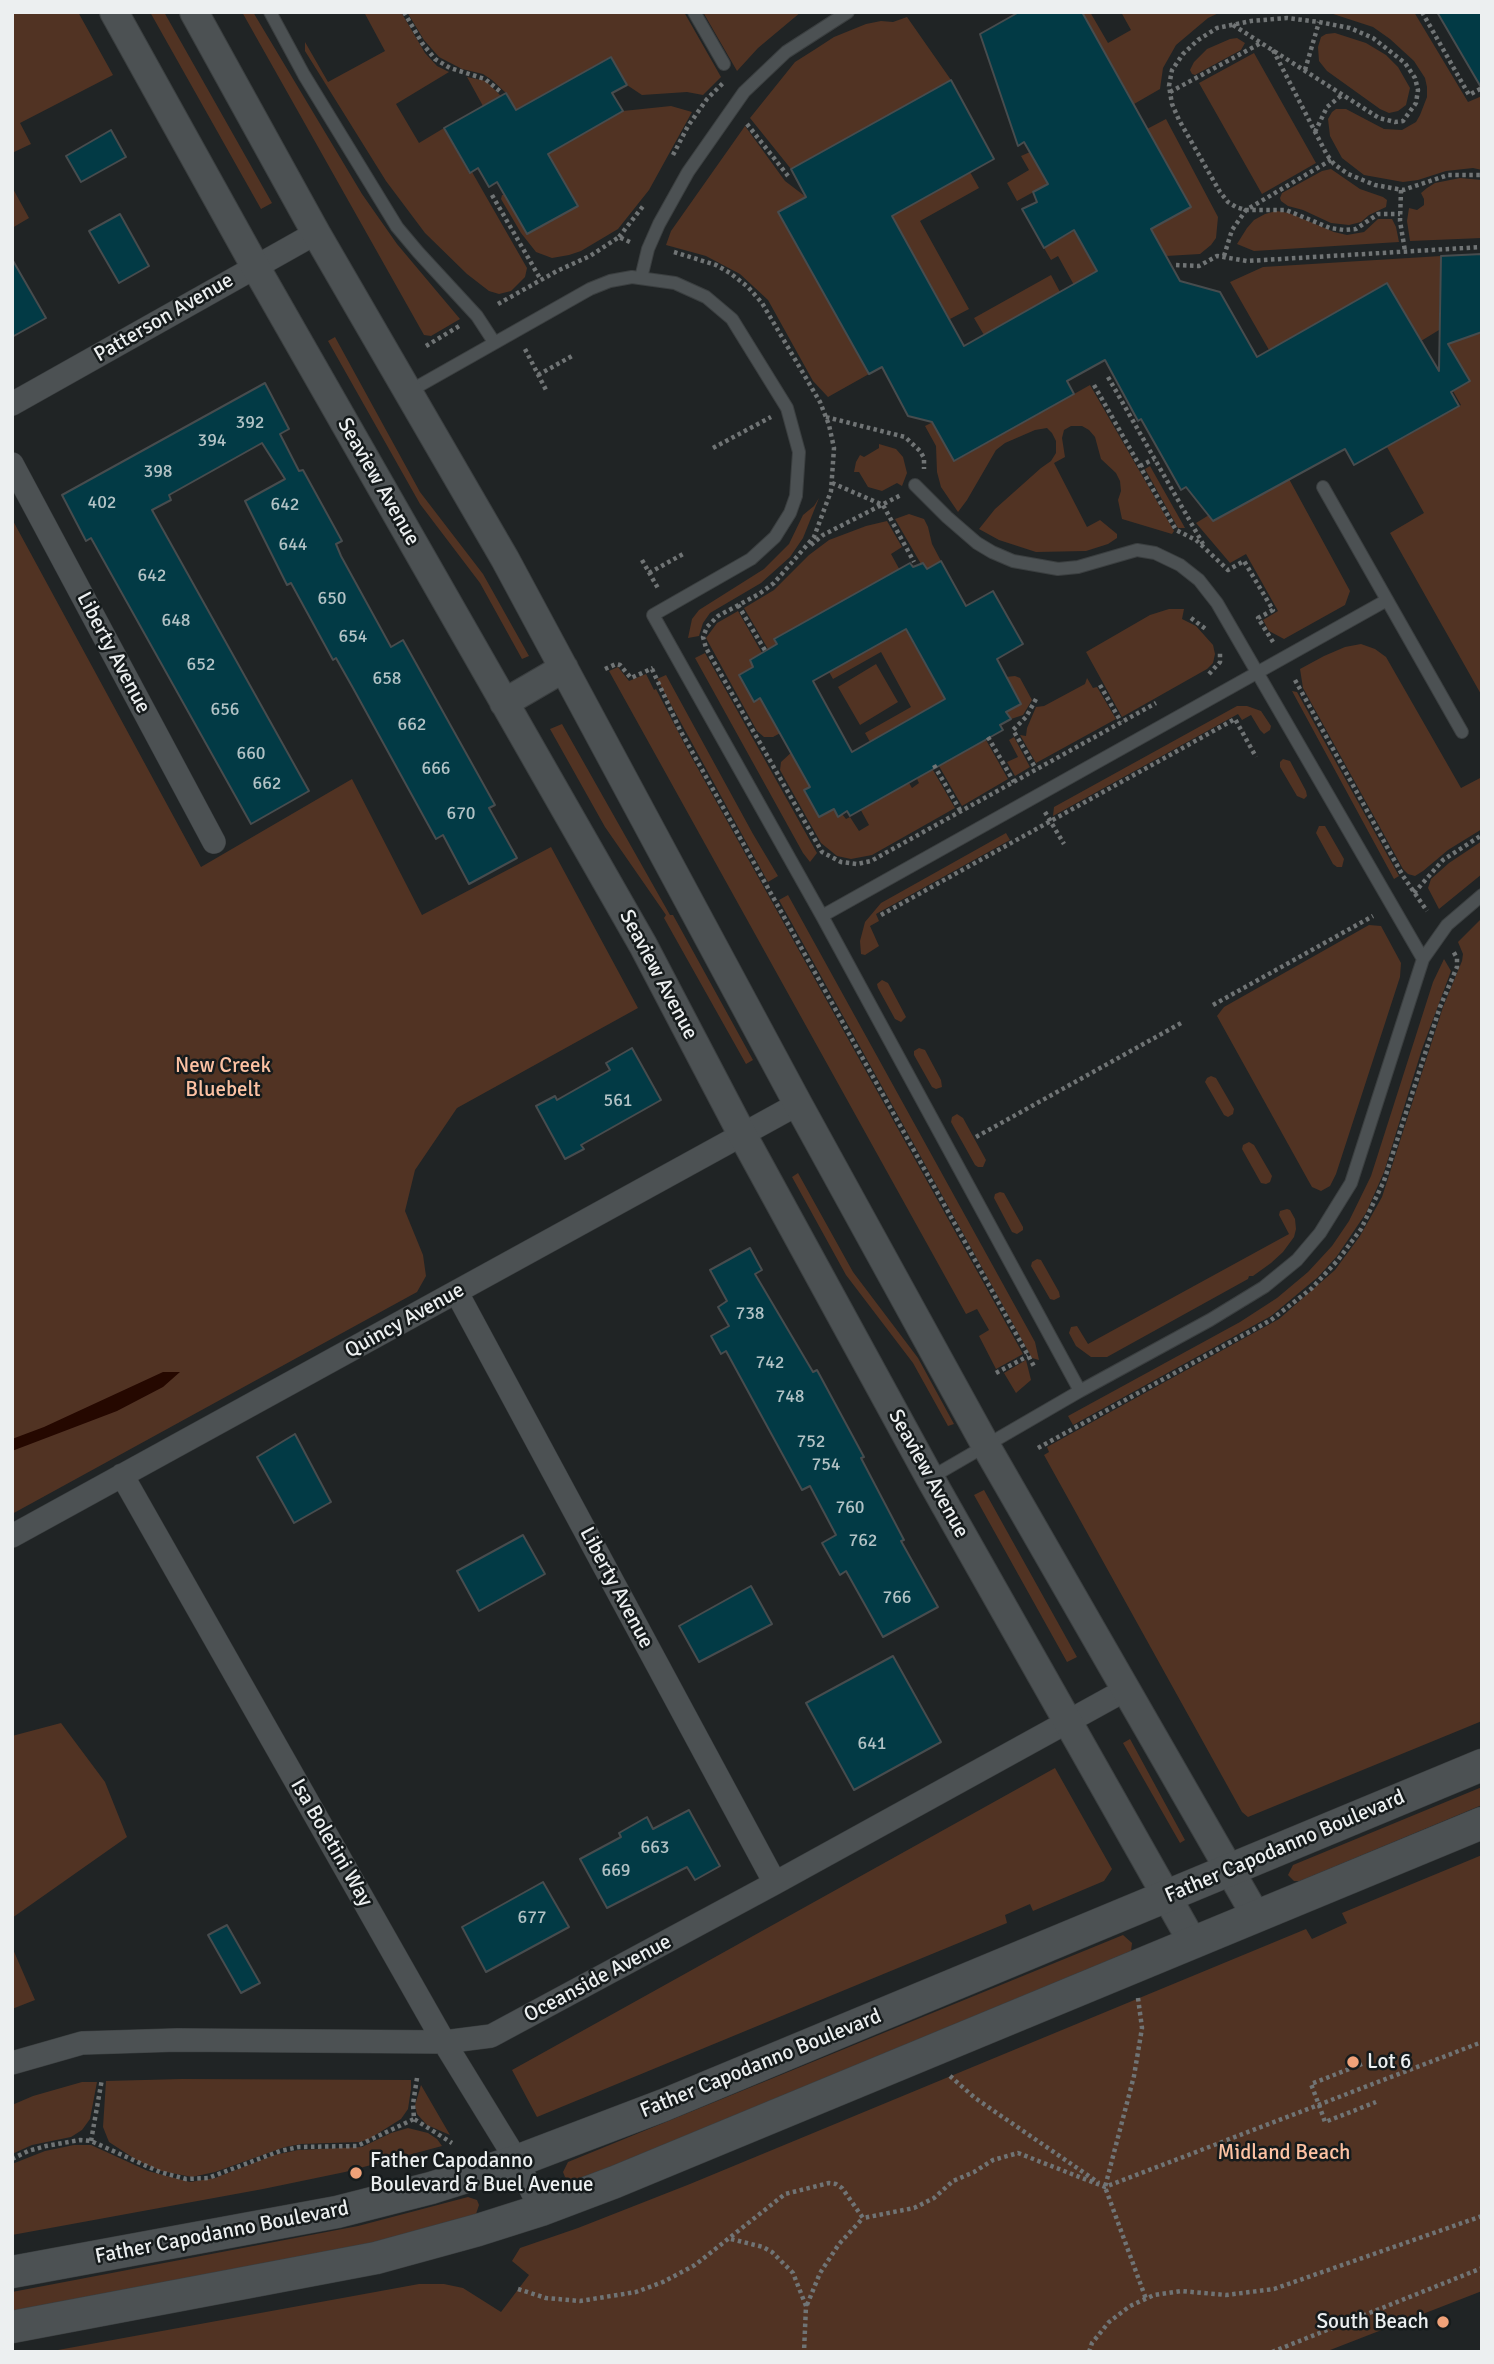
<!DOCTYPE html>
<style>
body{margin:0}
#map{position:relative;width:1494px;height:2364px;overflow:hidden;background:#202425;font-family:Signika,sans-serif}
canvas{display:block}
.frame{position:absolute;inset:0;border:14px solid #eceff0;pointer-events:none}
</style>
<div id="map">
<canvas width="1494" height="2364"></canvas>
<div class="frame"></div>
</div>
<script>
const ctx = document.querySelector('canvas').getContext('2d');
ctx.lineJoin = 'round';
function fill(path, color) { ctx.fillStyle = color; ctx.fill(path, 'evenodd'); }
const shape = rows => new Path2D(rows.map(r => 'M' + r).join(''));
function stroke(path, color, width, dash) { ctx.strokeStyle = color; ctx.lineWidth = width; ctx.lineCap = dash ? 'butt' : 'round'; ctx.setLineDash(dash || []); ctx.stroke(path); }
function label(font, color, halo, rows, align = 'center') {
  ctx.font = font + ' Signika,sans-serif'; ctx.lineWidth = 5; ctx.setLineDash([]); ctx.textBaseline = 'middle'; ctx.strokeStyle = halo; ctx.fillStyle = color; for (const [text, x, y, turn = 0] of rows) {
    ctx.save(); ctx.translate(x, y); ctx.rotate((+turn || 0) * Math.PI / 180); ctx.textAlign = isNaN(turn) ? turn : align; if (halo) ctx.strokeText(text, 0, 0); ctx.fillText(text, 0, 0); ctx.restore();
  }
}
const green = shape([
 [12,12,78,12,113,75,20,123,31,144,12,153],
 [150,12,164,12,272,203,261,209],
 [242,12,253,12,362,194,397,244,460,319,431,336,424,335],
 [364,12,401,12,425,53,437,66,449,72,396,104,419,143,444,128,469,173,472,172,527,268,525,277,511,291,499,294,489,291,467,274,425,233,386,181,305,51,305,42,328,82,385,51],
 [407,12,684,12,721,77,703,95,687,92,642,95,627,85,610,57,516,110,506,93,492,80,483,74,462,69,439,57,424,40],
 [703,12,801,12,758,48,737,71],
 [1082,12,1090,12,1108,43,1131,30,1121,12,1221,12,1208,18,1176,45,1163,68,1160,89,1134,104],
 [1327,12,1414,12,1468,102,1482,96,1482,170,1473,168,1446,171,1418,180,1403,182,1364,175,1342,158,1330,136,1328,119,1332,112,1336,109,1346,109,1384,129,1402,130,1416,122,1420,115,1427,97,1427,87,1425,78,1414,61,1390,39,1373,27],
 [907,17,951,80,791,169,750,118,795,62,814,50,834,37,866,24,881,21,893,22],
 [1335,33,1366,43,1386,55,1398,67,1410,88,1406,105,1398,111,1389,113,1380,109,1327,71,1319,61,1318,47,1321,37,1326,34],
 [1237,38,1245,43,1241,50,1195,75,1192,74,1190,70,1194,62,1207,49,1230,39],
 [1254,53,1316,163,1262,194,1199,83],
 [467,77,486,81,501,96,483,106],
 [671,106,692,112,649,190,618,229,581,251,569,255,552,258,536,252,521,233,501,199,502,195,505,195,528,234,577,206,541,158,623,111],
 [1166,119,1218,217,1216,238,1211,245,1200,254,1166,256,1151,229,1190,207,1147,129],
 [745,126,785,181,806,197,779,213,869,374,828,397,813,381,768,300,740,274,706,256,666,245,671,231],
 [1030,152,1048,184,1017,201,1007,183,1029,170,1021,156],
 [1331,169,1360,189,1383,197,1387,200,1386,207,1369,215,1361,222,1349,225,1331,223,1303,210,1288,206,1281,201,1280,198,1282,193,1322,171],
 [970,172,979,188,920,221,969,309,950,319,892,216],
 [1460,178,1482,180,1482,238,1410,241,1407,221,1409,208,1417,210,1424,205,1424,199,1421,193,1427,188,1435,183],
 [12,187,29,218,12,228],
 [1276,211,1289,213,1334,232,1347,235,1364,232,1378,219,1392,219,1396,227,1399,242,1254,251,1237,244,1247,228,1254,220,1265,214],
 [1074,231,1097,271,1074,285,1058,256,1051,260,1044,248],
 [1441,256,1439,330,1421,341,1387,283,1269,350,1230,282,1263,267],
 [1051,275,1060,292,984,335,974,318],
 [1482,333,1482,696,1390,533,1424,513,1387,447,1461,405,1453,391,1469,381,1446,341],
 [335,337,420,492,483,574,529,656,522,659,480,583,420,504,328,341],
 [1090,385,1174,531,1172,534,1122,519,1118,500,1121,491,1120,481,1116,473,1101,459,1095,437,1089,430,1082,426,1071,426,1064,430,1062,438,1065,457,1054,463,1087,527,1100,520,1117,534,1117,538,1108,544,1086,551,1036,552,999,540,979,529,995,509,1041,468,1051,461,1056,453,1056,441,1052,433,1047,428,1035,430,1005,443,996,450,967,500,958,512,941,487,937,472,936,446,925,426,933,422,955,461],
 [879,444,896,449,903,457,907,473,902,486,897,483,882,491,868,487,859,472,854,472,856,462,860,455,864,457,879,448],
 [1150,466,1185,528,1178,528,1145,469],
 [1289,479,1350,591,1345,605,1284,639,1269,631,1263,620,1278,611,1246,554,1230,563,1196,523,1209,515,1214,521],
 [819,498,803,538,790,557,761,583,710,613,703,623,699,636,688,638,692,619,699,610,764,569,789,544,803,515,814,506],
 [909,514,924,519,928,527,932,544,941,561,927,569,923,563,921,564,895,519],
 [12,519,201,867,352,779,422,915,551,847,638,1008,457,1108,415,1170,405,1211,423,1255,426,1276,417,1292,12,1514],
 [887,521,902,547,891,554,902,574,775,639,777,644,768,649,744,608,774,590,809,555,829,540,866,526],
 [1169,609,1184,609,1182,619,1196,626,1213,645,1215,654,1213,663,1207,669,1122,717,1086,652,1150,615],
 [738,611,762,653,750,660,753,667,739,675,769,693,784,731,773,737,764,737,757,731,706,638,717,623],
 [905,629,945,699,870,742,865,733,911,707,881,652,833,679,829,672],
 [1361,644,1375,649,1386,657,1461,788,1482,777,1482,829,1448,850,1423,871,1415,876,1408,874,1403,869,1303,688,1300,669,1324,656,1345,647],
 [705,653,817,853,810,862,803,853,695,658],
 [876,664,898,702,860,725,838,687],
 [618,667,629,681,646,674,654,690,656,689,687,749,1023,1354,996,1369,979,1336,989,1330,977,1309,966,1314,609,671],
 [666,675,753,834,778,876,768,882,657,679],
 [1015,676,1020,678,1032,700,1023,715,1011,719,1006,712,1021,703,1006,677],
 [1087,678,1093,688,1097,687,1116,719,1036,763,1020,735,1026,736,1027,728,1036,707,1044,706,1085,684],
 [1292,691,1297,692,1399,876,1394,879],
 [1237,706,1247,706,1261,711,1271,726,1270,730,1264,734,1260,730,1251,715,1242,720,1238,714,1053,816,1054,807],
 [562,724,670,915,673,915,753,1060,746,1064,664,918,666,915,605,827,550,729],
 [1014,737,1030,767,1015,776,1007,762,1018,757,1009,740],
 [977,738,980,743,986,740,1008,779,962,806,939,766,957,756,954,751],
 [794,750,810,778,819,817,834,809,838,816,842,814,846,819,850,817,859,831,869,825,858,805,868,806,886,796,900,781,903,786,909,783,912,788,919,783,917,779,930,765,955,808,872,855,851,859,837,856,821,843,780,770,781,762],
 [1283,759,1290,761,1306,791,1307,796,1304,799,1297,796,1280,767,1280,762],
 [1319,826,1325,826,1344,859,1342,867,1337,867,1333,864,1316,833],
 [1006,833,1010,840,876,914,879,921,870,926,879,946,865,955,861,954,860,941,865,922,881,903],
 [1482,841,1482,874,1439,909,1428,888,1431,879,1449,863],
 [788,895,1035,1342,1039,1360,1032,1358,779,900],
 [1482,918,1482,1721,1248,1817,1242,1812,1044,1455,1049,1452,1047,1447,1279,1319,1335,1270,1360,1236,1382,1197,1443,1007,1462,961,1463,954,1458,942],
 [1369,925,1381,926,1401,963,1400,977,1336,1174,1330,1186,1321,1191,1312,1187,1308,1180,1217,1016,1224,1007],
 [1444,959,1451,971,1422,1049,1384,1172,1366,1213,1337,1256,1318,1277,1271,1316,1073,1425,1068,1416,1240,1322,1277,1298,1308,1272,1332,1246,1349,1221,1371,1176,1433,982],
 [882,980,888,983,904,1013,906,1017,901,1022,895,1019,878,988,877,984],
 [919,1048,925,1050,941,1080,942,1087,936,1089,932,1087,914,1055,914,1051],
 [1211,1076,1216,1078,1234,1109,1233,1114,1228,1117,1224,1115,1205,1082,1207,1078],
 [957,1114,963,1118,986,1160,983,1167,978,1167,975,1165,951,1122,952,1117],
 [1249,1142,1254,1145,1272,1176,1270,1182,1266,1184,1261,1183,1242,1149,1243,1145],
 [798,1173,853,1272,918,1358,954,1424,948,1426,913,1363,846,1275,792,1177],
 [1000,1192,1004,1193,1023,1227,1023,1230,1017,1234,1012,1232,994,1198,995,1194],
 [1287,1209,1290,1210,1295,1219,1296,1229,1294,1237,1283,1252,1271,1263,1253,1276,1249,1276,1248,1279,1107,1357,1091,1357,1076,1346,1069,1333,1071,1327,1077,1326,1088,1344,1289,1234,1279,1215,1280,1211],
 [1037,1259,1041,1260,1059,1292,1060,1297,1054,1300,1050,1299,1031,1266,1032,1262],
 [1026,1360,1031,1380,1016,1393,1004,1373],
 [984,1490,1077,1657,1067,1662,974,1495],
 [61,1723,105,1782,127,1837,12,1918,12,1736],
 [1130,1739,1185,1840,1180,1843,1123,1743],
 [1055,1768,1112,1869,1104,1881,1033,1911,1030,1904,1005,1915,1007,1923,537,2117,512,2070],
 [1482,1787,1482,1805,1300,1881,1294,1881,1288,1875,1293,1865],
 [1482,1855,1482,2291,1325,2352,47,2352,419,2284,444,2284,463,2288,501,2312,529,2275,512,2261,520,2248,578,2228,690,2184,1306,1929,1312,1939,1347,1923,1342,1913],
 [1123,1935,1132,1943,1131,1951,579,2181,573,2182,565,2177,563,2172,568,2162],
 [12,1947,35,2000,12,2009],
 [182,2079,411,2080,411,2089,408,2109,401,2119,369,2139,360,2142,301,2144,285,2147,215,2172,192,2177,161,2171,138,2161,109,2142,103,2127,106,2081],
 [82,2082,97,2082,90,2119,82,2130,71,2137,32,2145,12,2154,12,2105,33,2096],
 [421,2085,450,2135,427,2125,417,2114,415,2105],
 [408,2128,428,2133,437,2139,442,2146,345,2172,263,2189,12,2235,12,2164,45,2151,74,2145,91,2145,148,2171,190,2182,215,2178,274,2155,298,2150,362,2147,391,2133],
 [468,2197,477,2200,479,2205,476,2214,391,2239,12,2312,12,2292,358,2226]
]);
const water = shape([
 [163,1372,180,1372,163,1387,117,1411,12,1451,12,1439,44,1427]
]);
const building = shape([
 [1019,12,1082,12,1191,207,1151,229,1180,281,1220,292,1257,357,1387,283,1439,371,1441,256,1482,254,1482,332,1448,344,1470,381,1451,392,1459,406,1354,465,1345,449,1213,521,1186,487,1181,490,1141,419,1138,421,1105,360,1067,381,1074,394,954,461,932,422,908,416,882,367,869,374,778,212,806,197,791,169,951,80,994,159,892,216,964,346,1097,271,1074,230,1044,248,1022,209,1037,202,1033,192,1048,184,1024,142,1018,146,980,34,1019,12],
 [1437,12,1482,12,1482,89,1437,12],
 [611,57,627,85,612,93,623,111,548,154,578,206,527,234,497,182,489,187,478,168,470,173,444,128,506,93,516,110,611,57],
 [111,130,126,157,81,182,66,156,111,130],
 [120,214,149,266,119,283,89,231,120,214],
 [12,259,46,318,12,337,12,259],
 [265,383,289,429,280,434,299,471,303,470,342,541,336,544,341,556,391,647,403,640,495,805,489,808,517,858,469,884,443,835,436,839,353,688,336,658,333,660,291,583,287,585,245,501,285,479,262,443,169,495,171,500,152,510,309,791,251,824,91,538,86,541,62,495,265,383],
 [941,561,966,606,993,591,1023,644,997,659,1021,704,1006,712,1011,719,1000,725,1003,730,896,790,850,816,847,811,838,817,834,809,819,817,804,790,810,787,760,698,754,702,739,675,753,667,750,660,777,644,774,639,910,563,913,567,923,563,927,569,941,561],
 [906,629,945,699,852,752,813,681,906,629],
 [632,1048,661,1100,581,1145,584,1149,565,1159,536,1106,555,1096,557,1100,610,1070,606,1063,632,1048],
 [750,1248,762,1270,755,1274,813,1372,817,1370,864,1457,861,1458,904,1540,901,1541,938,1607,883,1637,846,1571,840,1575,822,1543,836,1535,810,1486,802,1490,726,1351,721,1354,711,1336,729,1326,718,1307,727,1301,710,1270,750,1248],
 [295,1434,331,1502,294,1523,257,1457,295,1434],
 [523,1535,545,1574,479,1611,457,1571,523,1535],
 [751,1586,772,1624,699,1662,679,1626,751,1586],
 [893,1656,941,1742,854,1790,806,1703,893,1656],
 [689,1810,720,1866,695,1880,687,1867,607,1908,580,1859,621,1837,619,1833,647,1817,653,1829,689,1810],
 [543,1882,569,1927,486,1972,462,1927,543,1882],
 [227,1925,260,1983,241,1993,208,1935,227,1925]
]);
const path = shape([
 [404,12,422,43,435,59,450,68,485,79,502,93],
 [1422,12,1469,95,1482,88],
 [1233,25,1379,118,1395,122,1403,121,1416,103,1418,90,1415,78,1405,63,1373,38,1350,28,1319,22,1287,18,1251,21,1217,28,1198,40,1183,54,1172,70,1169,86,1172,104,1179,120,1220,192,1228,202,1236,207,1246,210,1286,210,1330,228,1344,230,1356,229,1378,214,1400,214],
 [1273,50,1327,155,1334,164,1348,174,1375,185,1403,190,1448,175,1482,175],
 [1305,70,1319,22],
 [1170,92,1261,43],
 [747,124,788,176],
 [1315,132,1327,107,1342,95],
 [673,155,688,126,707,99,724,82],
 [1401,190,1400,221,1405,251],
 [492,195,541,280],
 [619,237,644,205],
 [674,252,716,265,730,273,748,287,762,303,820,402,829,425,834,448,831,491,814,537,774,583,759,594,718,616,707,627,703,637,706,648,822,852,841,862,857,864,871,861,1156,703],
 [1224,256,1232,230,1246,210,1331,160],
 [1176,265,1199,266,1217,256,1247,261,1482,247],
 [498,304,557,271,590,256,619,237,632,243],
 [426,346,461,325],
 [525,349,546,390],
 [538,375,572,356],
 [1108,377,1203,544],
 [1094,385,1176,530,1196,540,1228,570,1244,561,1273,610,1258,618,1273,642],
 [826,417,905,437,920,451,924,458,924,469],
 [713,448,771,417],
 [1140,466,1154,459],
 [832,483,883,505,914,562],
 [811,545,823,535,901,495],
 [642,560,659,590],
 [649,573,683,554],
 [738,605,766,652],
 [1191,618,1207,630],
 [605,669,616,664,620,665,631,678,653,668],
 [652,669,680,730,1035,1368],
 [1209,674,1220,662,1220,652],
 [1295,680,1403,876,1427,911],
 [1100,685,1121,722],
 [1036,699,1026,717,1013,730,1036,769],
 [988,737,1014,782],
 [934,765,961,812],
 [1045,812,1064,844],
 [1414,893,1443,860,1482,835],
 [881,915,1235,719,1256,757],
 [1213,1005,1373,916],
 [976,1137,1183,1022],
 [996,1373,1028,1356],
 [1038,1448,1271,1320,1312,1288,1338,1260,1361,1229,1384,1181,1440,1007,1457,967,1457,958,1453,951],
 [1138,1998,1142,2028,1134,2076,1105,2187,1146,2299],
 [1362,2064,1311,2084,1319,2105,1325,2122,1376,2102],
 [950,2076,975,2098,1099,2183],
 [417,2078,413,2104,414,2119,452,2143],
 [91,2141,102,2079],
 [12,2159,28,2151,46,2146,80,2140,91,2141,160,2172,186,2179,208,2178,280,2151,299,2147,357,2146,414,2119],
 [731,2239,763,2247,772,2252,793,2273,806,2306,804,2352],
 [518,2289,546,2298,580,2301,636,2292,663,2282,695,2265,785,2194,829,2183,836,2184,842,2188,863,2218,914,2208,934,2198,953,2181,974,2172,993,2160,1018,2153,1105,2187,1482,2042],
 [807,2305,820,2273,839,2244,863,2218],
 [1089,2352,1092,2343,1109,2322,1130,2306,1154,2295,1181,2291,1226,2295,1274,2289,1482,2216],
 [1272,2352,1482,2268]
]);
const service = shape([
 [270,12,304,75,397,227,418,252,477,316,494,342],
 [694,12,724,64],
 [641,278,648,249,659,224,688,172,744,92,786,52,848,12],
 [408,392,590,289,610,281,632,277,675,283,706,297,732,319,787,408,799,452,796,496,790,513,775,537,751,559,653,615,822,916,1080,1391],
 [915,485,947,517,977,543,992,552,1013,561,1058,569,1078,567,1137,550,1155,553,1180,565,1199,580,1217,603,1423,959,1351,1183,1320,1233,1297,1260,1264,1287,1210,1320,1080,1391,930,1478],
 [1323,487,1462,732],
 [822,916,1387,600],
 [1423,959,1447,925,1482,895]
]);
const minor = shape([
 [12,404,316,233],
 [12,464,214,842],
 [457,1293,775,1883],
 [122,1475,444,2042,517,2161,541,2210],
 [12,1536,798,1104],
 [12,2063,82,2043,177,2040,444,2042,491,2036,775,1883,1127,1689]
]);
const tertiary = shape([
 [114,12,255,266,643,945,742,1134,930,1478,1193,1943],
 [194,12,316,233,505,559,798,1104,986,1446,1256,1916],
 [504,703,564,668]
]);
const secondary = shape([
 [12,2272,337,2212,431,2188,517,2161,664,2105,1482,1765],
 [12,2327,376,2258,478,2230,541,2210,615,2182,1482,1823]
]);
const markers = [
 [1353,2062,7,"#f0a279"],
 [356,2173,7,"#f0a279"],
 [1443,2322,7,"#f0a279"]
];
const numberNames = [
 ["392",250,423],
 ["394",212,441],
 ["398",158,472],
 ["402",102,503],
 ["642",285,505],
 ["644",293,545],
 ["642",152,576],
 ["650",332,599],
 ["648",176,621],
 ["654",353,637],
 ["652",201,665],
 ["658",387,679],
 ["656",225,710],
 ["662",412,725],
 ["660",251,754],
 ["666",436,769],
 ["662",267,784],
 ["670",461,814],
 ["561",618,1101],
 ["738",750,1314],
 ["742",770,1363],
 ["748",790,1397],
 ["752",811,1442],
 ["754",826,1465],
 ["760",850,1508],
 ["762",863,1541],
 ["766",897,1598],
 ["641",872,1744],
 ["663",655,1848],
 ["669",616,1871],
 ["677",532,1918]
];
const streetNames = [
 ["Patterson Avenue",164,318,-30],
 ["Seaview Avenue",378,482,60],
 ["Liberty Avenue",113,653,62],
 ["Seaview Avenue",658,975,62],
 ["Quincy Avenue",405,1321,-29],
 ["Seaview Avenue",928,1474,61],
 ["Liberty Avenue",616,1588,62],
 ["Isa Boletini Way",331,1843,60],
 ["Father Capodanno Boulevard",1285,1847,-23],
 ["Oceanside Avenue",598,1979,-28],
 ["Father Capodanno Boulevard",761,2064,-22],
 ["Father Capodanno Boulevard",222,2233,-11]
];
const parkNames = [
 ["New Creek",223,1066],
 ["Bluebelt",223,1090],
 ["Midland Beach",1284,2153]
];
const poiNames = [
 ["Lot 6",1367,2062],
 ["Father Capodanno",370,2161],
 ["Boulevard & Buel Avenue",370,2185],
 ["South Beach",1429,2322,"right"]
];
fill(green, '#513323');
fill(water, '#250800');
fill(building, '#023a45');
stroke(building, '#474c4e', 2);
stroke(service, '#3b3f40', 14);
stroke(minor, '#3b3f40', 24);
stroke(tertiary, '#3b3f40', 30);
stroke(secondary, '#3b3f40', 33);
stroke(path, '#707475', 4.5, [3.5, 3.5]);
stroke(service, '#4c5153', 12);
stroke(minor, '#4c5153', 23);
stroke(tertiary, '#4c5153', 28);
stroke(secondary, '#4c5153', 32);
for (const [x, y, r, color] of markers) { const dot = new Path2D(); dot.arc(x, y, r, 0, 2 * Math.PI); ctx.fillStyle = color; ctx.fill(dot); stroke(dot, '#161b1c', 2.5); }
label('18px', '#b2c2c5', null, numberNames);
label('21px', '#eceff0', '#161b1c', streetNames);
label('21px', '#fdc2a3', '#161b1c', parkNames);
label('21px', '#eceff0', '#161b1c', poiNames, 'left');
</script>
